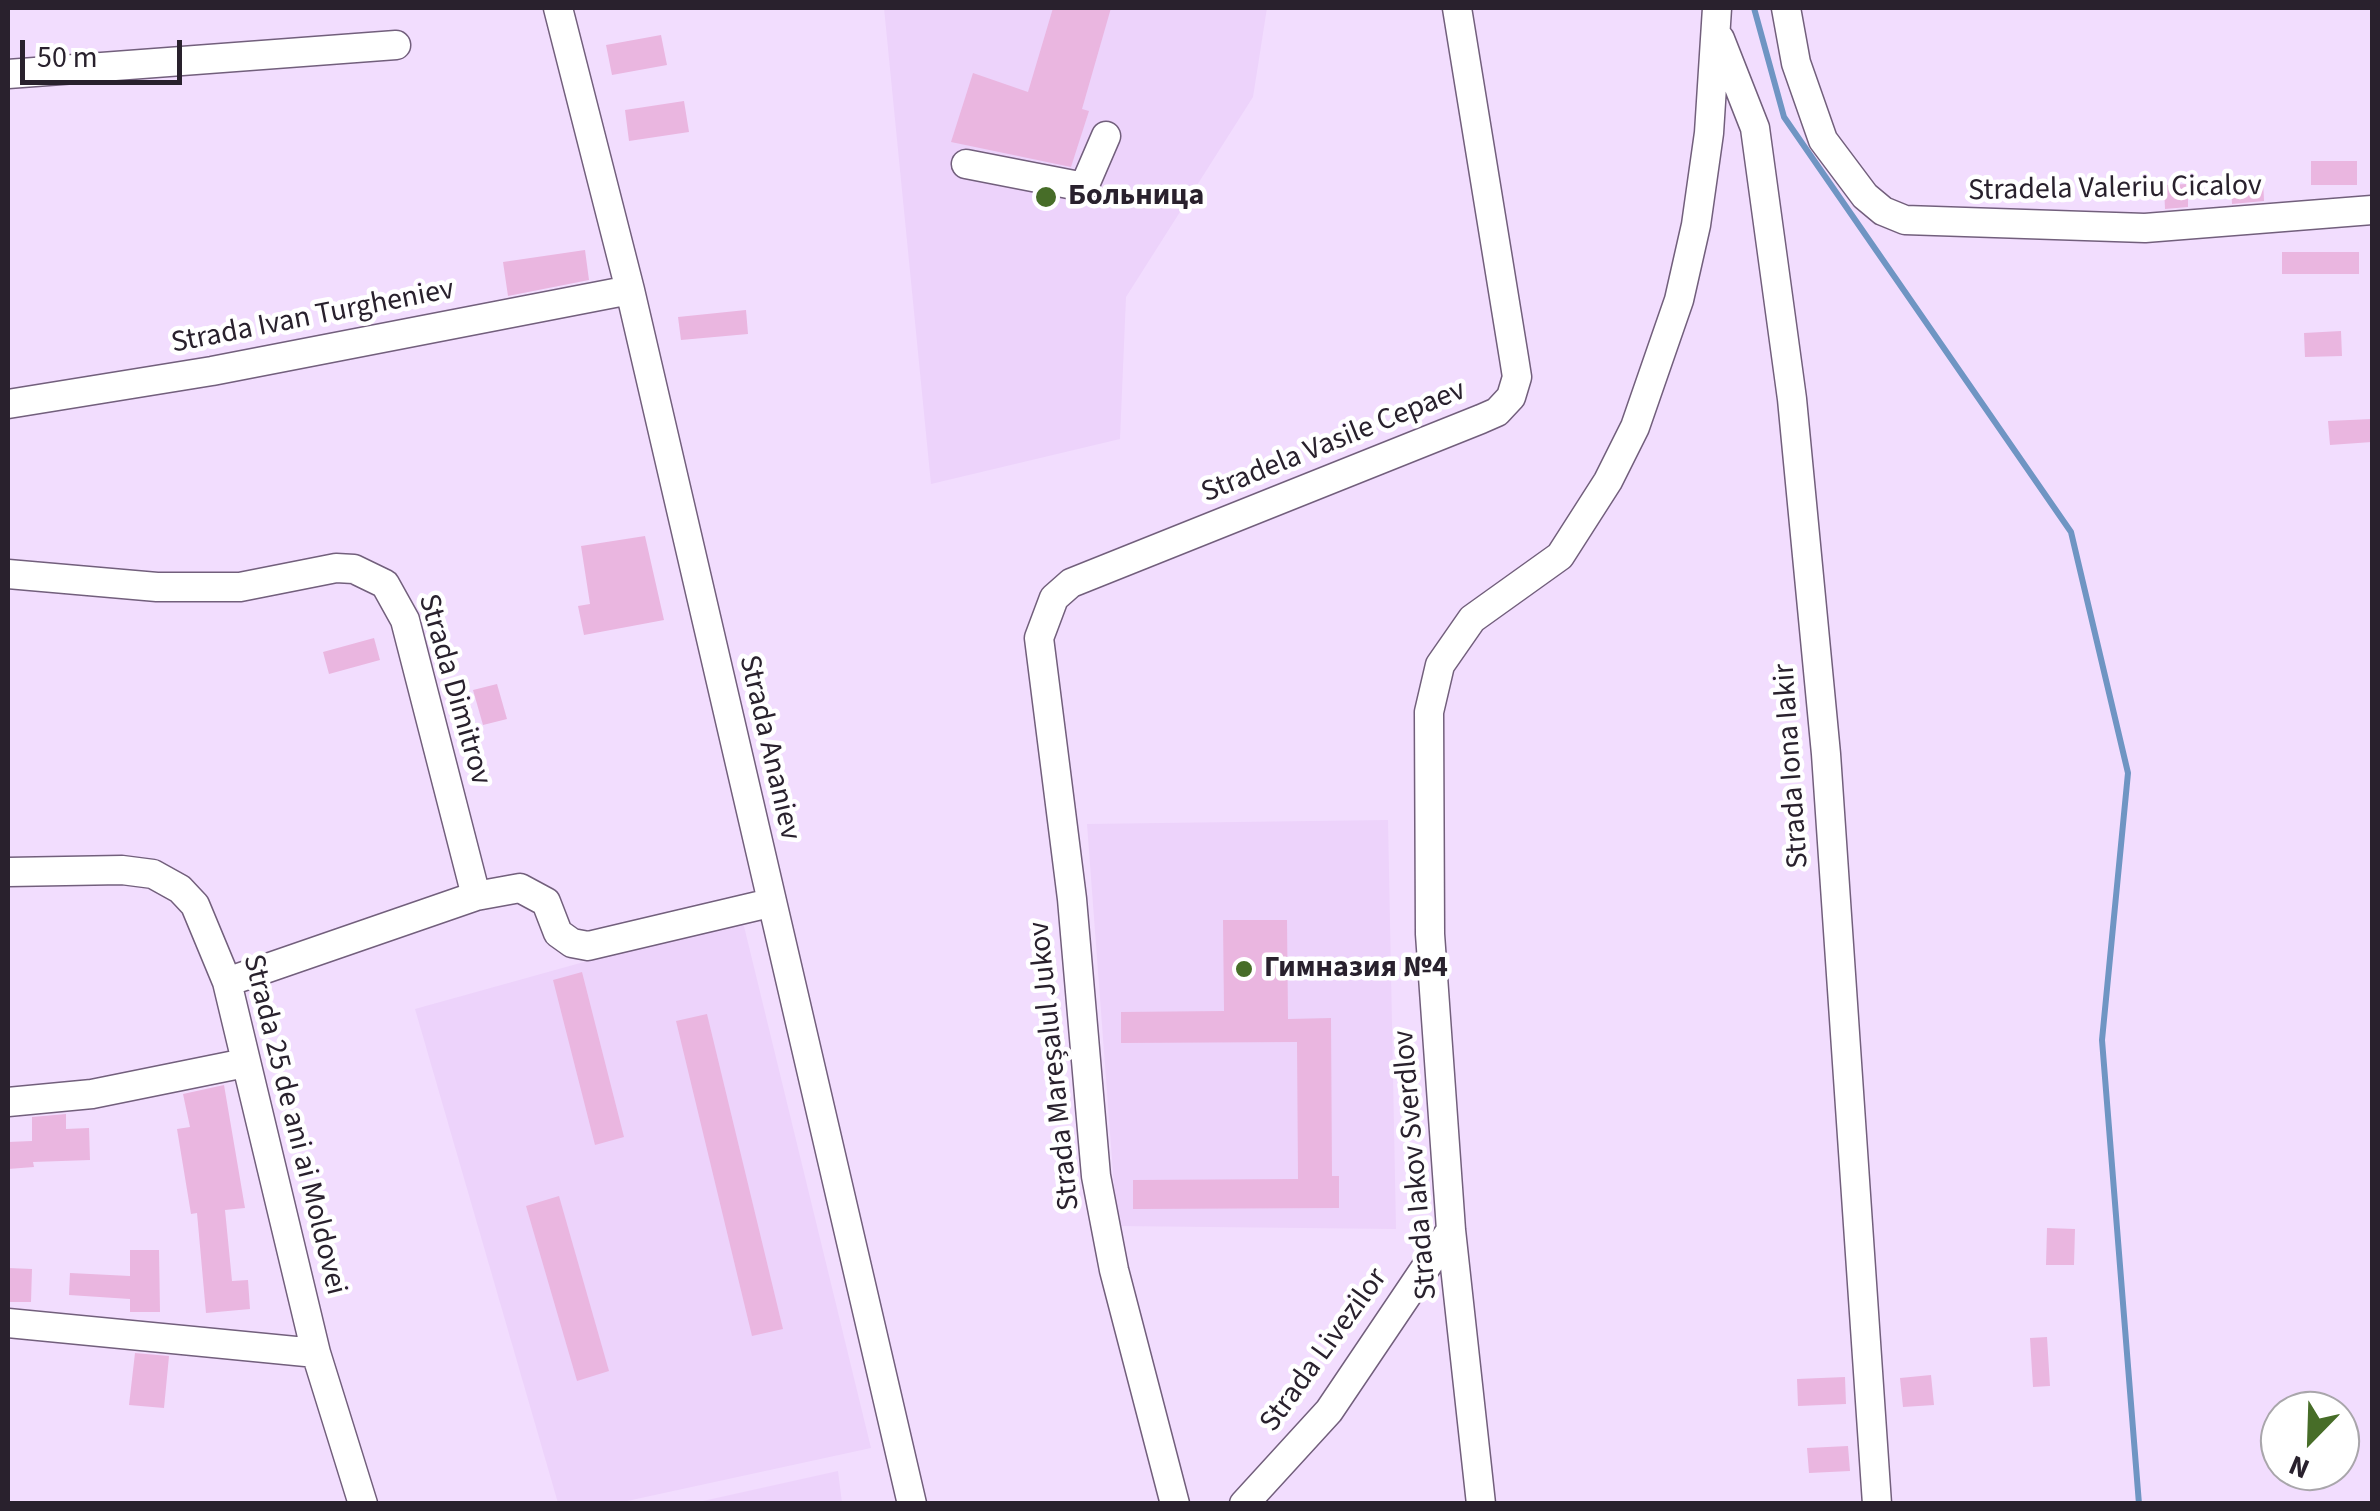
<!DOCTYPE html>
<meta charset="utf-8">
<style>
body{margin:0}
#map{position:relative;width:2380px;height:1511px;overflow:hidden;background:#f2ddfe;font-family:"Source Sans 3",sans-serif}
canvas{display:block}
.frame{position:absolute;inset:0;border:10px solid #29212d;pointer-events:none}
.north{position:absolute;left:2260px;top:1391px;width:100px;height:100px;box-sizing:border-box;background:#fff;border:2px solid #a9a6ab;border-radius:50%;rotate:203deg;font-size:28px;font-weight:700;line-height:40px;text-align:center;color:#29212d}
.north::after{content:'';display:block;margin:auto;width:35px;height:45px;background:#476d28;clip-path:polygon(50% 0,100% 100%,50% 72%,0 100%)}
.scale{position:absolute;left:20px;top:40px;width:162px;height:45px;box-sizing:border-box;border:5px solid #29212d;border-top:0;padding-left:12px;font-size:30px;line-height:35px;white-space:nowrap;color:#29212d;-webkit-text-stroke:8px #fff;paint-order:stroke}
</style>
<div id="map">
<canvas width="2380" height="1511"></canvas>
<div class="frame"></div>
<div class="north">N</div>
<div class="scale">50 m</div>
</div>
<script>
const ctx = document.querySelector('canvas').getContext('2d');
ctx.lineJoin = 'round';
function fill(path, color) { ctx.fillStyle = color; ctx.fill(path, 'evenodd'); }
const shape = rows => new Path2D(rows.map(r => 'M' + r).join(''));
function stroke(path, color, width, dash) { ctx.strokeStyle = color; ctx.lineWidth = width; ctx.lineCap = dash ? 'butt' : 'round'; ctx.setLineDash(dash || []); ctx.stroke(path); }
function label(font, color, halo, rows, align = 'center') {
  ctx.font = font + ' "Source Sans 3",sans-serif'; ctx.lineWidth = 9; ctx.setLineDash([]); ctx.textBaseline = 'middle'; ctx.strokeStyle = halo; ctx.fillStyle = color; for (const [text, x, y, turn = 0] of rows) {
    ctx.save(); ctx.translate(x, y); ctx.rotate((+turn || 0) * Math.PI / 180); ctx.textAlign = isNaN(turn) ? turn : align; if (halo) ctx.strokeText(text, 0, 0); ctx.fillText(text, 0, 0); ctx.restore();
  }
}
const built = shape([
 [884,8,1267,8,1253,97,1126,297,1120,439,931,484],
 [1388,820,1396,1229,1117,1226,1087,824],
 [742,918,871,1448,618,1503,558,1503,415,1009],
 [838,1471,842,1503,694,1503]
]);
const stream = shape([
 [1754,8,1784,117,2071,532,2128,773,2102,1040,2139,1504]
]);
const building = shape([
 [1053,8,1111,8,1082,109,1089,111,1071,167,951,142,973,73,1028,92],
 [661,35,667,65,612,75,606,45],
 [684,101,689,132,629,141,625,110],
 [2311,161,2357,161,2357,185,2311,185],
 [2263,180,2264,201,2232,204,2231,181],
 [2188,184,2188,207,2165,209,2164,185],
 [585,250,589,280,508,296,503,262],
 [2282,252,2359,252,2359,274,2282,274],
 [746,310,748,334,681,340,678,317],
 [2341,331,2342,356,2305,357,2304,333],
 [2372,419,2372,442,2330,445,2328,421],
 [645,536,664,620,584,635,578,606,590,604,581,546],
 [374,638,380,660,329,674,323,652],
 [497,684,507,719,483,725,473,690],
 [1223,920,1287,920,1288,1019,1331,1018,1332,1176,1339,1176,1339,1208,1133,1209,1133,1180,1298,1179,1297,1042,1121,1043,1121,1012,1224,1011],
 [582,972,624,1137,595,1145,553,980],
 [707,1014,783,1329,752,1336,676,1021],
 [224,1085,245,1208,225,1210,232,1281,248,1280,250,1309,206,1313,197,1213,191,1214,177,1129,190,1127,183,1094],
 [66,1114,66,1129,89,1128,90,1160,33,1162,34,1167,8,1169,8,1142,32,1141,32,1117],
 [559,1196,609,1371,577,1381,526,1206],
 [2047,1228,2075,1229,2074,1265,2046,1265],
 [130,1250,159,1250,160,1312,130,1312,130,1299,69,1295,70,1273,130,1276],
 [8,1268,32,1269,31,1302,8,1302],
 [2047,1337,2050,1386,2033,1387,2030,1338],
 [135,1353,169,1356,164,1408,129,1405],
 [1931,1375,1934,1405,1903,1407,1900,1378],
 [1845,1377,1846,1404,1798,1406,1797,1379],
 [1848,1446,1850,1471,1809,1473,1807,1448]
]);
const minor = shape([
 [558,8,630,290,912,1504],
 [1786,8,1796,63,1823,140,1865,196,1883,211,1905,220,2145,228,2372,210],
 [1720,39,1755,128,1792,399,1826,754,1877,1504],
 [8,74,396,45],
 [966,164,1084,187,1106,136],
 [8,404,212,371,630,290],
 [8,574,157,587,240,587,336,568,354,569,385,584,405,620,476,896],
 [8,872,122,870,153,874,180,889,195,905,227,982,316,1353,363,1504],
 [227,982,476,896,520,888,546,902,558,933,572,943,588,946,770,903],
 [8,1102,92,1094,245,1063],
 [8,1323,316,1353],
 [1175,1504,1114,1270,1096,1176,1072,899,1039,638,1054,598,1071,583,1481,419,1497,412,1511,397,1517,377,1514,358,1457,8],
 [1244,1504,1329,1411,1451,1230],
 [1481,1504,1451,1230,1430,934,1429,712,1440,665,1472,619,1560,556,1608,481,1635,427,1679,300,1696,225,1709,133,1717,8]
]);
const markers = [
 [1046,197,12,"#476d28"],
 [1244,969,10,"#476d28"]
];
const streetNames = [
 ["Stradela Valeriu Cicalov",2115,190,-1],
 ["Strada Ivan Turgheniev",313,318,-11],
 ["Stradela Vasile Cepaev",1334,443,-22],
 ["Strada Dimitrov",453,690,74],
 ["Strada Ananiev",768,748,77],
 ["Strada Iona Iakir",1793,766,-94],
 ["Strada Mareșalul Jukov",1056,1066,-96],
 ["Strada 25 de ani ai Moldovei",293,1125,76],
 ["Strada Iakov Sverdlov",1417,1165,-95],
 ["Strada Livezilor",1325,1351,-54]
];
const poiNames = [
 ["Больница",1068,197],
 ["Гимназия №4",1264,969]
];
fill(built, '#edd3fb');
stroke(stream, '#6f95c3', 6);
fill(building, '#eab6e0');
stroke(minor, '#725f7c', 31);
stroke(minor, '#fff', 28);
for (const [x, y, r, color] of markers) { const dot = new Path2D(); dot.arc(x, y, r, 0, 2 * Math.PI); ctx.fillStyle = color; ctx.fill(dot); stroke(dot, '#fff', 4); }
label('30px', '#29212d', '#fff', streetNames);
label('bold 30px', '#29212d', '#fff', poiNames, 'left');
</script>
